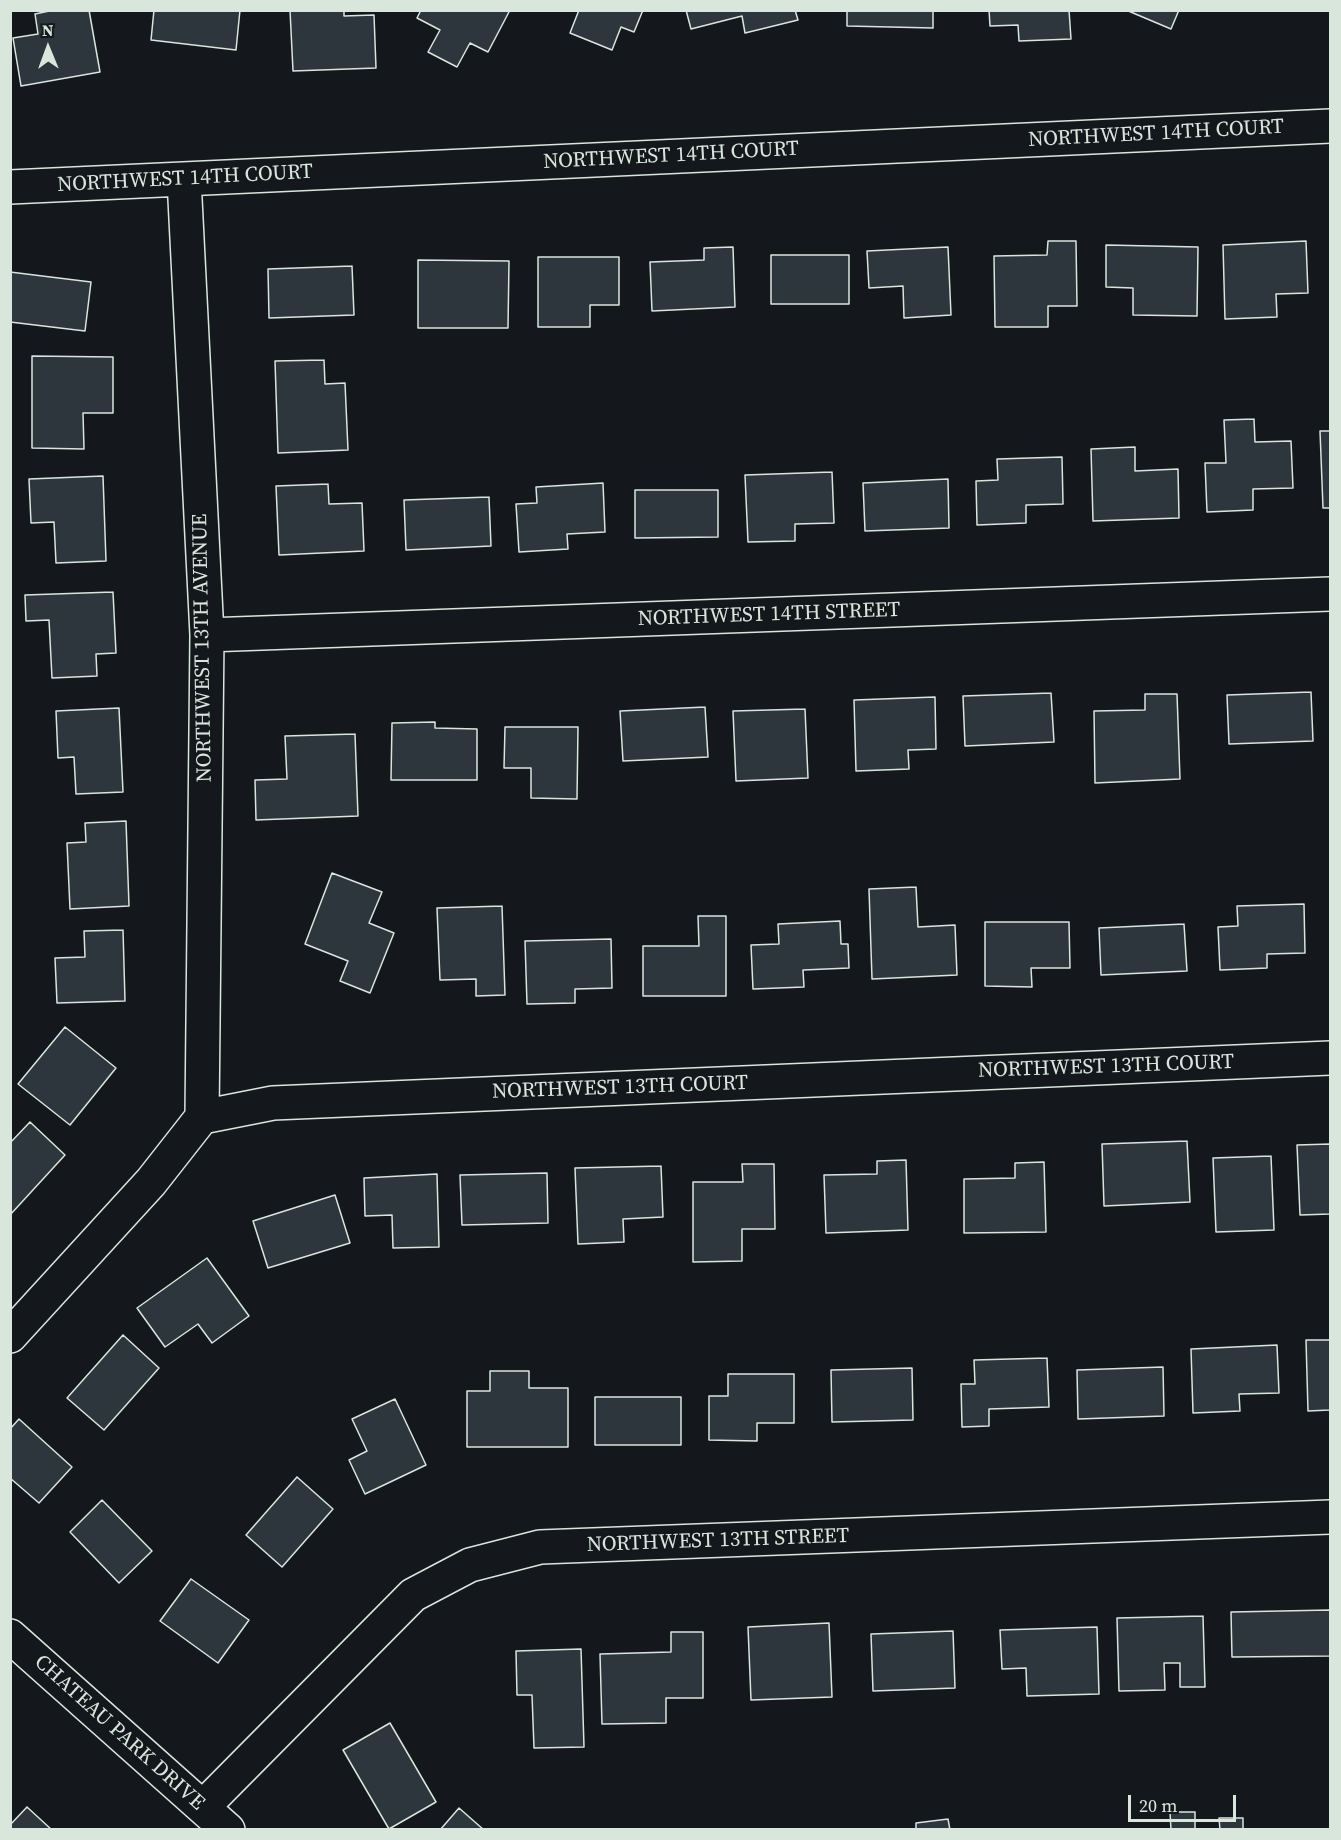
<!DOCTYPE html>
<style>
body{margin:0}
#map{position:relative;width:1341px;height:1840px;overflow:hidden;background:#14181c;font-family:"Source Serif 4",serif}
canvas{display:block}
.frame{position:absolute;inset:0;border:12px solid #d8e6dc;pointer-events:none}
.north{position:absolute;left:18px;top:18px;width:60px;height:60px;-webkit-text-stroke:4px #14181c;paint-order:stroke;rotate:359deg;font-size:16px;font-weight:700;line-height:24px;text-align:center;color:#d8e6dc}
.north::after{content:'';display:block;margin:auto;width:21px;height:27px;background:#d8e6dc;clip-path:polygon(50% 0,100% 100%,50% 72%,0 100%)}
.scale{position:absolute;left:1128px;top:1795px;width:108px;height:27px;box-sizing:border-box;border:3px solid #d8e6dc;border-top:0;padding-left:8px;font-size:18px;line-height:21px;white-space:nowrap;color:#d8e6dc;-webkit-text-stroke:4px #14181c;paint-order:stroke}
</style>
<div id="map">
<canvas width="1341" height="1840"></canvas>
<div class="frame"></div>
<div class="north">N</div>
<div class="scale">20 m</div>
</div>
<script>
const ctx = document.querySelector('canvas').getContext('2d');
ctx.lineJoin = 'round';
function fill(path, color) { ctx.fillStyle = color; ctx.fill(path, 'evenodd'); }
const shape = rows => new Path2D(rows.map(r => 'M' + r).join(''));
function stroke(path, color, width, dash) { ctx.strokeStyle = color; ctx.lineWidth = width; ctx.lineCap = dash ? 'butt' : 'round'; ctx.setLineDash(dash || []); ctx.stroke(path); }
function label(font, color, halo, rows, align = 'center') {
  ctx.font = font + ' "Source Serif 4",serif'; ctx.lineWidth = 4.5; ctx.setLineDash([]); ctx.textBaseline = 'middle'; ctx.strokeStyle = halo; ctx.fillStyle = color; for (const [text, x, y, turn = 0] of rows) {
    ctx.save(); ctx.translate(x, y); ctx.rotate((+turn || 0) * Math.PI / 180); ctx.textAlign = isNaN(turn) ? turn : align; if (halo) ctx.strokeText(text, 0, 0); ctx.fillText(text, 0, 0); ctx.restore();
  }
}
const building = shape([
 [54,10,89,10,100,72,21,86,13,38,38,34,35,14,54,10],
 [154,10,240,10,236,50,151,40,154,10],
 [290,10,344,10,344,16,374,15,376,68,293,71,290,10],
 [421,10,510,10,488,52,470,43,457,67,428,52,440,30,417,18,421,10],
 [579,10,643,10,634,32,621,27,612,50,570,33,579,10],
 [686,10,795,10,798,20,745,33,742,16,691,29,686,10],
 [847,10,933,10,933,28,847,26,847,10],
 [989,10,1069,10,1071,39,1019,41,1018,25,990,26,989,10],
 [1126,10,1179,10,1171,29,1126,10],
 [1048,241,1076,241,1077,306,1048,306,1048,327,995,327,994,256,1047,255,1048,241],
 [1306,241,1308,293,1276,294,1277,317,1225,319,1223,245,1306,241],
 [1106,245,1198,247,1197,316,1133,315,1133,288,1106,287,1106,245],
 [733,247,735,307,652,311,650,262,704,260,704,248,733,247],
 [948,247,951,315,904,318,903,286,869,288,867,251,948,247],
 [771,255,849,255,849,304,771,304,771,255],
 [538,257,619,257,619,305,590,305,590,327,538,327,538,257],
 [418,260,509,261,508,328,418,328,418,260],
 [352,266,354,315,269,318,268,269,352,266],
 [10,272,91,282,85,331,10,322,10,272],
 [32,356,113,357,113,413,83,413,84,449,32,448,32,356],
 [324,360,325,384,345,383,348,450,278,453,275,361,324,360],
 [1254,419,1255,442,1291,441,1293,488,1253,489,1253,510,1207,512,1205,463,1226,463,1224,420,1254,419],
 [1320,431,1330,431,1330,508,1323,508,1320,431],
 [1135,447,1135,471,1178,469,1179,518,1093,521,1091,449,1135,447],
 [1062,457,1063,504,1026,505,1026,523,977,525,976,481,998,480,997,459,1062,457],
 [832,472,834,523,795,524,795,541,748,542,745,475,832,472],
 [103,476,106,561,56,563,54,522,31,523,29,479,103,476],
 [948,479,949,528,865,531,863,483,948,479],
 [603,483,605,532,567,534,568,549,519,552,516,504,537,503,536,487,603,483],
 [328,484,329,504,362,503,364,551,279,555,276,486,328,484],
 [635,490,718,490,718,537,635,538,635,490],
 [489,497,491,546,406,550,404,500,489,497],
 [113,592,116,653,96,654,97,676,52,678,49,620,26,621,25,595,113,592],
 [1311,692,1313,741,1229,744,1227,695,1311,692],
 [1051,693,1054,742,965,746,963,696,1051,693],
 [1145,694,1177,694,1180,779,1095,783,1094,711,1145,710,1145,694],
 [935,697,936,749,908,750,909,769,856,771,854,700,935,697],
 [705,707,708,757,623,761,620,711,705,707],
 [119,708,123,792,76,794,74,757,58,758,56,711,119,708],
 [805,709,808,778,736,781,733,711,805,709],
 [435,722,435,728,477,729,477,780,391,780,392,723,435,722],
 [505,727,578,727,577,799,531,798,531,768,504,768,505,727],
 [355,734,358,816,256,820,255,780,287,779,285,736,355,734],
 [126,821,129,906,70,909,67,843,86,842,85,823,126,821],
 [332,873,382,892,369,923,394,933,370,993,340,981,348,961,305,944,332,873],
 [916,887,918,927,955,925,957,975,872,979,869,889,916,887],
 [1304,904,1305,953,1267,954,1267,968,1220,970,1218,927,1238,926,1237,906,1304,904],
 [502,906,505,995,476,996,476,979,440,980,437,908,502,906],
 [698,916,726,916,726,996,643,996,643,946,699,946,698,916],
 [840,921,841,944,848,944,849,968,803,970,804,987,753,989,751,945,779,944,778,924,840,921],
 [985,922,1069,922,1070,968,1031,968,1032,987,985,986,985,922],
 [1184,924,1187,971,1101,975,1099,928,1184,924],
 [123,930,125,1001,57,1003,55,958,85,957,84,931,123,930],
 [611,939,612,988,575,989,575,1003,527,1004,525,941,611,939],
 [65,1027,116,1068,70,1125,18,1084,65,1027],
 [30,1122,65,1155,10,1215,10,1143,30,1122],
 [1187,1141,1190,1202,1104,1206,1102,1144,1187,1141],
 [1330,1144,1330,1214,1300,1215,1297,1145,1330,1144],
 [1271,1156,1274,1230,1216,1232,1213,1158,1271,1156],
 [906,1160,908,1230,826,1233,824,1175,877,1174,877,1161,906,1160],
 [1044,1162,1046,1232,964,1233,964,1179,1015,1178,1015,1163,1044,1162],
 [742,1164,774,1164,775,1229,742,1229,742,1261,693,1262,693,1182,743,1182,742,1164],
 [661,1166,663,1217,623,1219,624,1242,578,1244,575,1168,661,1166],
 [547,1173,548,1223,462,1225,460,1175,547,1173],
 [437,1174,439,1247,393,1248,392,1215,365,1216,364,1178,437,1174],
 [335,1195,350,1243,268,1268,253,1221,335,1195],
 [207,1258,249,1316,212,1343,198,1324,165,1347,137,1308,207,1258],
 [123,1335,159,1368,104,1430,67,1398,123,1335],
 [1306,1340,1330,1340,1330,1410,1308,1411,1306,1340],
 [1277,1345,1279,1393,1239,1394,1240,1411,1193,1413,1191,1349,1277,1345],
 [1047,1358,1049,1407,989,1409,989,1426,962,1427,961,1384,975,1384,974,1360,1047,1358],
 [1163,1367,1164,1416,1078,1419,1077,1370,1163,1367],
 [912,1368,913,1420,832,1422,831,1370,912,1368],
 [490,1371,529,1371,529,1388,568,1388,568,1447,467,1447,467,1391,490,1391,490,1371],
 [728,1374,794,1374,794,1423,757,1423,757,1441,709,1440,709,1396,728,1396,728,1374],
 [595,1397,681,1397,681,1445,595,1445,595,1397],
 [395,1399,426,1465,365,1494,349,1460,367,1451,352,1419,395,1399],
 [19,1419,72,1467,39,1503,10,1478,10,1429,19,1419],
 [297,1477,333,1509,282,1567,246,1535,297,1477],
 [102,1500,152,1551,119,1583,70,1532,102,1500],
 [191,1579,249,1620,218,1663,160,1621,191,1579],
 [1330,1610,1330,1656,1232,1657,1231,1612,1330,1610],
 [1203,1616,1205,1687,1180,1687,1180,1663,1164,1663,1165,1690,1119,1691,1117,1618,1203,1616],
 [829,1623,832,1697,751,1700,748,1627,829,1623],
 [1097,1627,1099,1694,1027,1696,1026,1668,1002,1669,1000,1630,1097,1627],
 [953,1631,955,1688,873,1691,871,1634,953,1631],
 [671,1632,703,1632,703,1698,666,1698,666,1723,602,1724,600,1654,671,1652,671,1632],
 [581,1649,584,1747,534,1748,532,1695,517,1695,516,1651,581,1649],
 [390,1723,436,1802,389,1829,343,1750,390,1723],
 [27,1807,52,1830,10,1830,10,1825,27,1807],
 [459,1808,484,1830,440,1830,459,1808],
 [1170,1812,1195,1812,1195,1830,1171,1830,1170,1812],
 [1219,1818,1243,1818,1243,1830,1220,1830,1219,1818],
 [948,1819,950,1830,916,1830,916,1823,948,1819]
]);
const minor = shape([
 [184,179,207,635,202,1117],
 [10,187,1330,126],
 [207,635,1330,594],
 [10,1336,151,1182,202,1117,273,1103,1330,1058],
 [10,1636,228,1830],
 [203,1807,413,1595,470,1565,540,1547,1330,1517]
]);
const streetNames = [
 ["NORTHWEST 14TH COURT",1156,134,-3],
 ["NORTHWEST 14TH COURT",671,156,-3],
 ["NORTHWEST 14TH COURT",185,179,-3],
 ["NORTHWEST 14TH STREET",769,615,-2],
 ["NORTHWEST 13TH AVENUE",203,648,-91],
 ["NORTHWEST 13TH COURT",1106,1067,-2],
 ["NORTHWEST 13TH COURT",620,1088,-2],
 ["NORTHWEST 13TH STREET",718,1541,-2],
 ["CHATEAU PARK DRIVE",119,1733,42]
];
fill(building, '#2c363c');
stroke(building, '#d8e6dc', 1.5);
stroke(minor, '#d8e6dc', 36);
stroke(minor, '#14181c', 33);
label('21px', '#d8e6dc', '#14181c', streetNames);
</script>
